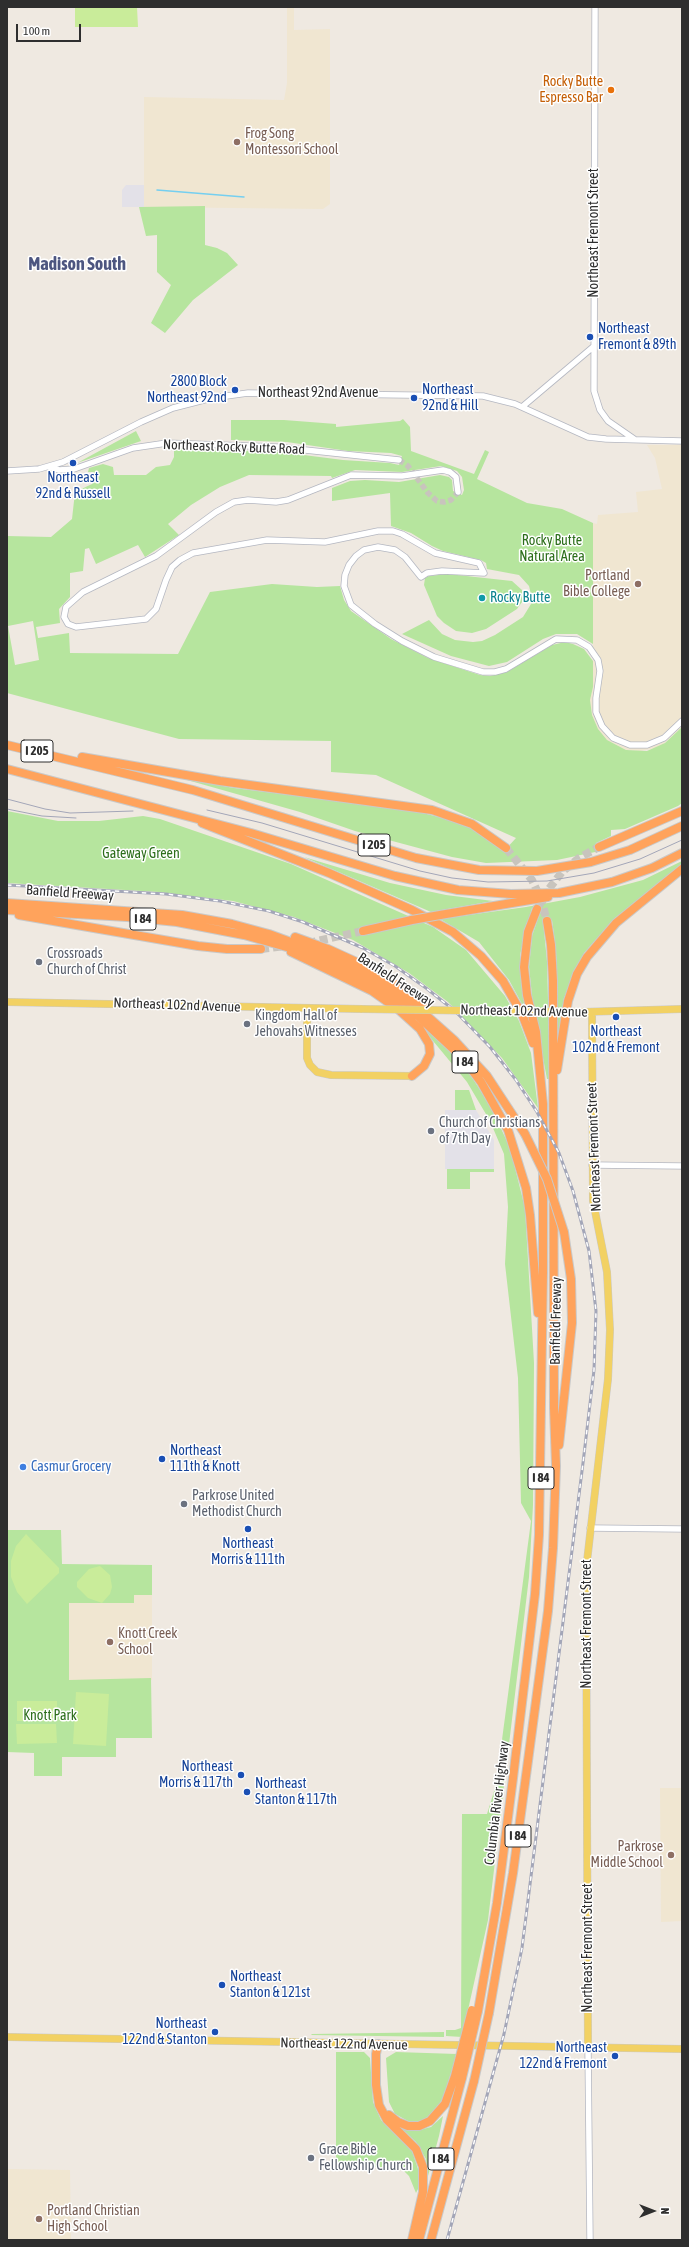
<!DOCTYPE html>
<style>
body{margin:0}
#map{position:relative;width:689px;height:2247px;overflow:hidden;background:#efe9e1;font-family:"Asap Condensed",sans-serif}
canvas{display:block}
.frame{position:absolute;inset:0;border:8px solid #2e2e2e;pointer-events:none}
.north{position:absolute;left:633px;top:2191px;width:40px;height:40px;-webkit-text-stroke:3px #fff;paint-order:stroke;rotate:90deg;font-size:11px;font-weight:700;line-height:16px;text-align:center;color:#2e2e2e}
.north::after{content:'';display:block;margin:auto;width:14px;height:18px;background:#2e2e2e;clip-path:polygon(50% 0,100% 100%,50% 72%,0 100%)}
.scale{position:absolute;left:16px;top:24px;width:65px;height:18px;box-sizing:border-box;border:2px solid #2e2e2e;border-top:0;padding-left:5px;font-size:12px;line-height:14px;white-space:nowrap;color:#2e2e2e;-webkit-text-stroke:3px #fff;paint-order:stroke}
</style>
<div id="map">
<canvas width="689" height="2247"></canvas>
<div class="frame"></div>
<div class="north">N</div>
<div class="scale">100 m</div>
</div>
<script>
const ctx = document.querySelector('canvas').getContext('2d');
ctx.lineJoin = 'round';
function fill(path, color) { ctx.fillStyle = color; ctx.fill(path, 'evenodd'); }
const shape = rows => new Path2D(rows.map(r => 'M' + r).join(''));
function stroke(path, color, width, dash) { ctx.strokeStyle = color; ctx.lineWidth = width; ctx.lineCap = dash ? 'butt' : 'round'; ctx.setLineDash(dash || []); ctx.stroke(path); }
function label(font, color, halo, rows, align = 'center') {
  ctx.font = font + ' "Asap Condensed",sans-serif'; ctx.lineWidth = 3; ctx.setLineDash([]); ctx.textBaseline = 'middle'; ctx.strokeStyle = halo; ctx.fillStyle = color; for (const [text, x, y, turn = 0] of rows) {
    ctx.save(); ctx.translate(x, y); ctx.rotate((+turn || 0) * Math.PI / 180); ctx.textAlign = isNaN(turn) ? turn : align; if (halo) ctx.strokeText(text, 0, 0); ctx.fillText(text, 0, 0); ctx.restore();
  }
}
const industrial = shape([
 [126,185,144,185,144,207,122,207,122,190],
 [445,1110,476,1110,494,1140,494,1169,445,1169]
]);
const education = shape([
 [287,7,294,7,294,30,330,29,330,204,323,209,144,207,144,97,284,100,287,83],
 [647,445,682,445,682,727,660,747,640,751,626,750,607,740,598,729,592,715,590,700,593,687,593,523,597,524,598,515,638,512,636,492,662,489,655,458],
 [134,1595,152,1595,152,1680,69,1680,69,1603,134,1603],
 [660,1788,682,1788,682,1921,661,1922],
 [7,2169,70,2170,71,2240,7,2240]
]);
const green = shape([
 [205,206,205,245,217,248,227,253,238,265,193,300,165,333,151,323,171,285,157,272,157,235,146,236,139,207],
 [403,419,410,427,411,451,474,474,485,450,489,452,477,479,527,503,562,509,593,523,593,644,577,634,556,634,543,639,507,662,489,666,451,656,402,634,429,620,442,634,455,640,473,642,482,641,495,635,523,617,531,604,532,598,529,586,519,575,487,569,486,563,481,560,443,551,432,546,411,533,391,526,390,493,332,501,332,488,350,481,365,480,399,482,440,475,449,477,452,480,453,491,462,495,464,490,462,477,457,471,441,466,402,472,355,470,332,478,331,476,249,475,220,487,191,505,168,524,179,535,145,557,138,545,96,564,89,548,85,549,83,571,70,573,70,597,59,609,60,623,36,627,38,638,69,633,70,653,178,654,210,592,272,584,317,587,340,586,344,600,351,611,391,639,428,658,480,675,490,676,507,672,552,645,565,642,573,644,584,649,593,661,593,687,590,700,592,715,598,729,607,740,626,750,647,751,665,743,682,727,682,803,678,806,625,829,611,830,611,836,596,843,600,851,557,860,486,863,452,857,355,831,300,812,180,778,234,788,411,810,470,825,504,851,516,838,376,775,331,772,331,741,179,739,7,693,7,536,51,537,72,519,75,492,92,484,94,472,88,472,89,468,103,464,113,467,114,475,146,475,156,467,170,465,174,457,174,448,280,452,343,460,390,463,399,465,402,456,391,453,348,451,287,442,231,440,231,420,284,420,336,424,336,427,400,421],
 [33,621,39,660,15,665,8,626],
 [136,431,141,441,77,463,79,462],
 [448,574,512,581,522,590,522,602,517,609,486,629,472,633,456,631,444,623,437,616,424,585,425,578,429,576],
 [7,811,58,821,99,821,143,816,160,819,291,864,433,927,466,950,505,996,519,1021,531,1053,538,1108,502,1058,448,1002,409,973,353,940,294,917,233,901,159,892,7,883],
 [304,857,390,883,446,895,493,901,431,912],
 [682,861,682,865,615,918,584,953,564,998,558,1044,556,950,552,920,543,921,547,961,550,1079,547,1079,533,1005,529,967,532,936,541,910,532,908,520,955,524,1003,522,1004,509,980,479,942,440,919,526,907,580,897,643,880],
 [411,1016,416,1016,454,1054,473,1079,492,1109,510,1148,525,1208,534,1363,533,1505,529,1577,488,1920,462,2037,446,2036,446,2030,455,2030,461,2028,462,1814,487,1814,496,1785,531,1521,521,1503,518,1378,505,1264,508,1207,504,1154,490,1121,467,1082,424,1030],
 [455,1090,469,1090,476,1110,455,1110],
 [447,1169,494,1169,494,1172,470,1172,470,1189,447,1189],
 [7,1530,61,1530,62,1564,152,1565,152,1595,134,1595,134,1603,69,1603,69,1680,151,1678,152,1738,116,1738,116,1757,62,1757,62,1776,34,1776,34,1753,7,1752],
 [444,2032,444,2037,311,2035,312,2034],
 [336,2052,364,2052,370,2058,373,2102,381,2120,412,2151,418,2169,420,2185,416,2193,409,2176,404,2171,397,2168,336,2165],
 [396,2052,457,2054,443,2098,433,2115,420,2121,408,2121,395,2114,389,2102,386,2058],
 [443,2116,439,2136,428,2176,426,2159,416,2142,402,2129,419,2130,431,2127]
]);
const pitch = shape([
 [75,7,137,7,138,27,75,27],
 [26,1534,59,1568,59,1573,27,1604,17,1592,11,1577,11,1561,16,1546],
 [100,1566,110,1575,112,1587,110,1594,102,1603,88,1598,77,1587,77,1582,89,1569],
 [76,1692,109,1694,106,1746,73,1744],
 [17,1701,57,1701,57,1721,17,1721],
 [16,1724,56,1724,57,1743,17,1744]
]);
const stream = shape([
 [157,190,244,197]
]);
const minorTunnel = shape([
 [399,460,408,466,428,493,437,501,444,502,451,500,458,492]
]);
const highwayTunnel = shape([
 [506,848,532,880,541,899,547,921],
 [537,909,548,890,562,872,579,858,599,847],
 [308,943,363,931],
 [261,949,284,946]
]);
const minor = shape([
 [595,7,594,391,600,410,608,421,634,439],
 [522,407,593,347],
 [49,467,59,470,74,469,133,448,167,443,277,447,399,460],
 [7,471,39,469,63,462,141,422,173,408,212,398,248,393,483,396,515,404,588,437,606,439,682,441],
 [458,492,456,477,450,472,443,470,402,476,351,475,288,500,276,502,248,500,234,502,216,512,156,556,83,592,66,607,64,617,68,624,76,627,146,619,156,609,166,580,172,567,180,560,193,553,267,540,325,542,378,531,393,531,402,534,435,553,479,563,484,573,442,571,427,573,421,577,405,557,395,550,378,547,364,550,356,556,349,565,345,575,344,586,351,605,375,624,402,641,434,657,483,672,495,672,506,669,556,639,577,640,589,647,598,660,600,671,596,698,596,712,602,726,613,738,630,745,647,745,664,738,682,721],
 [592,1165,682,1166],
 [590,1528,682,1529],
 [588,2047,590,2240]
]);
const major = shape([
 [7,1002,362,1009],
 [307,1008,307,1058,310,1065,317,1072,331,1075,412,1076],
 [582,1012,682,1009],
 [7,2037,682,2049],
 [588,2047,586,1570,608,1379,610,1330,607,1272,593,1201,592,1012]
]);
const highway = shape([
 [7,745,193,790,416,858,479,870,537,871,591,862,630,850,682,826],
 [82,757,220,781,432,810,472,824,506,848],
 [7,769,251,833,395,876,458,890,511,894,559,893,612,882,652,868,682,853],
 [202,823,329,873,412,910,453,932,481,956,503,981,522,1014,533,1043],
 [599,847,682,811],
 [7,903,182,915,232,924,269,934,337,959,369,975,418,1008,454,1040,487,1076,525,1134],
 [7,910,127,917,177,922,244,935,290,948,331,964,371,984,419,1017,463,1058,481,1082,508,1130,526,1188,530,1215,538,1313],
 [19,915,198,946,227,949,261,949],
 [440,915,548,897],
 [363,931,412,920],
 [295,937,328,949,363,965,402,988,429,1010],
 [291,952,372,991,399,1010,420,1029,429,1044,430,1054,424,1066,412,1076],
 [557,1070,568,1001,577,974,587,957,616,923,682,869],
 [559,1445,572,1323,571,1279,564,1232],
 [478,2011,497,1903,513,1778,535,1594,539,1535,543,1272,543,1104,536,1032,527,995,524,967,528,932,537,909],
 [489,2013,513,1873,548,1611,553,1548,556,1466,554,1408,553,981,551,945,547,921],
 [378,2044,376,2054,376,2085,379,2105,387,2120,416,2149,423,2167,423,2192,412,2240],
 [389,2115,398,2122,408,2126,419,2126,430,2121,445,2104,455,2076],
 [419,2240,462,2078],
 [431,2240,474,2081]
]);
const tram = shape([
 [7,799,45,809,70,813,133,811],
 [7,809,42,816,76,818],
 [207,810,262,823,420,871,452,878,488,882,547,881,594,873,640,859,682,840]
]);
const rail = shape([
 [7,885,166,894,220,901,269,911,303,922,363,948,395,966,426,988,455,1011,490,1047,516,1080,537,1112,559,1153,573,1191,589,1251,596,1311,594,1370,583,1463,522,1948,504,2034,447,2240]
]);
const majorBridge = shape([
 [362,1009,491,1011],
 [502,1011,582,1012]
]);
const highwayBridge = shape([
 [412,920,440,915],
 [525,1134,547,1179,564,1232],
 [455,2076,472,2010],
 [462,2078,478,2011],
 [474,2081,489,2013]
]);
const markers = [
 [611,90,4,"#e8710a"],
 [237,142,4,"#8d6e63"],
 [590,337,4,"#1a4fb4"],
 [235,390,4,"#1a4fb4"],
 [414,398,4,"#1a4fb4"],
 [73,463,4,"#1a4fb4"],
 [638,584,4,"#8d6e63"],
 [482,598,4,"#0f9aa8"],
 [39,962,4,"#6b7280"],
 [616,1017,4,"#1a4fb4"],
 [247,1024,4,"#6b7280"],
 [431,1131,4,"#6b7280"],
 [162,1459,4,"#1a4fb4"],
 [23,1467,4,"#3f7fe0"],
 [184,1504,4,"#6b7280"],
 [248,1529,4,"#1a4fb4"],
 [110,1642,4,"#8d6e63"],
 [241,1775,4,"#1a4fb4"],
 [247,1792,4,"#1a4fb4"],
 [671,1855,4,"#8d6e63"],
 [222,1985,4,"#1a4fb4"],
 [215,2032,4,"#1a4fb4"],
 [615,2056,4,"#1a4fb4"],
 [311,2158,4,"#6b7280"],
 [39,2219,4,"#8d6e63"]
];
const shields = [
 [37,751,32],
 [374,845,32],
 [143,919,26],
 [465,1062,26],
 [541,1478,26],
 [518,1836,26],
 [441,2159,26]
];
const shieldNames = [
 ["I 205",37,751],
 ["I 205",374,845],
 ["I 84",143,919],
 ["I 84",465,1062],
 ["I 84",541,1478],
 ["I 84",518,1836],
 ["I 84",441,2159]
];
const foodNames = [
 ["Rocky Butte",603,82],
 ["Espresso Bar",603,98]
];
const educationNames = [
 ["Frog Song",245,134],
 ["Montessori School",245,150],
 ["Portland",630,576,"right"],
 ["Bible College",630,592,"right"],
 ["Knott Creek",118,1634],
 ["School",118,1650],
 ["Parkrose",663,1847,"right"],
 ["Middle School",663,1863,"right"],
 ["Portland Christian",47,2211],
 ["High School",47,2227]
];
const streetNames = [
 ["Northeast Fremont Street",594,233,-90],
 ["Northeast 92nd Avenue",318,393],
 ["Northeast Rocky Butte Road",234,447,2],
 ["Banfield Freeway",70,893,4],
 ["Banfield Freeway",396,980,33],
 ["Northeast 102nd Avenue",177,1005,2],
 ["Northeast 102nd Avenue",524,1011,1],
 ["Northeast Fremont Street",594,1147,-92],
 ["Banfield Freeway",556,1321,-89],
 ["Northeast Fremont Street",587,1624,-90],
 ["Columbia River Highway",497,1803,-83],
 ["Northeast Fremont Street",588,1948,-90],
 ["Northeast 122nd Avenue",344,2044,1]
];
const transitNames = [
 ["Northeast",598,329],
 ["Fremont & 89th",598,345],
 ["2800 Block",227,382,"right"],
 ["Northeast 92nd",227,398,"right"],
 ["Northeast",422,390],
 ["92nd & Hill",422,406],
 ["Northeast",73,478,"center"],
 ["92nd & Russell",73,494,"center"],
 ["Northeast",616,1032,"center"],
 ["102nd & Fremont",616,1048,"center"],
 ["Northeast",170,1451],
 ["111th & Knott",170,1467],
 ["Northeast",248,1544,"center"],
 ["Morris & 111th",248,1560,"center"],
 ["Northeast",233,1767,"right"],
 ["Morris & 117th",233,1783,"right"],
 ["Northeast",255,1784],
 ["Stanton & 117th",255,1800],
 ["Northeast",230,1977],
 ["Stanton & 121st",230,1993],
 ["Northeast",207,2024,"right"],
 ["122nd & Stanton",207,2040,"right"],
 ["Northeast",607,2048,"right"],
 ["122nd & Fremont",607,2064,"right"]
];
const parkNames = [
 ["Rocky Butte",552,541],
 ["Natural Area",552,557],
 ["Gateway Green",141,854],
 ["Knott Park",50,1716]
];
const cultureNames = [
 ["Rocky Butte",490,598]
];
const worshipNames = [
 ["Crossroads",47,954],
 ["Church of Christ",47,970],
 ["Kingdom Hall of",255,1016],
 ["Jehovahs Witnesses",255,1032],
 ["Church of Christians",439,1123],
 ["of 7th Day",439,1139],
 ["Parkrose United",192,1496],
 ["Methodist Church",192,1512],
 ["Grace Bible",319,2150],
 ["Fellowship Church",319,2166]
];
const shopNames = [
 ["Casmur Grocery",31,1467]
];
const districtNames = [
 ["Madison South",77,264]
];
fill(industrial, '#e3e1e8');
fill(education, '#f0e6d1');
fill(green, '#b6e59e');
fill(pitch, '#c9ec9a');
stroke(stream, '#75cff0', 1.5);
stroke(minorTunnel, '#c8c4bd', 5.5, [5.5, 3]);
stroke(highwayTunnel, '#c8c4bd', 8, [8, 4]);
stroke(minor, '#b4b7c1', 7);
stroke(major, '#c9c9c9', 8);
stroke(highway, '#c9c9c9', 10);
stroke(minor, '#fff', 5.5);
stroke(major, '#f2d163', 7);
stroke(highway, '#ffa35c', 8);
stroke(tram, '#a3a6b8', 1);
stroke(rail, '#a3a6b8', 3);
stroke(rail, '#fff', 1.5, [4.5]);
stroke(majorBridge, '#c9c9c9', 8, []);
stroke(highwayBridge, '#c9c9c9', 10, []);
stroke(majorBridge, '#f2d163', 7);
stroke(highwayBridge, '#ffa35c', 8);
for (const [x, y, r, color] of markers) { const dot = new Path2D(); dot.arc(x, y, r, 0, 2 * Math.PI); ctx.fillStyle = color; ctx.fill(dot); stroke(dot, '#fff', 1.5); }
for (const [x, y, w] of shields) { const box = new Path2D(); box.roundRect(x - w / 2, y - 11, w, 22, 3); ctx.fillStyle = '#fff'; ctx.fill(box); stroke(box, '#2e2e2e', 1); }
label('bold 13px', '#2e2e2e', null, shieldNames);
label('14px', '#c56008', '#fff', foodNames, 'right');
label('14px', '#785e54', '#fff', educationNames, 'left');
label('14px', '#2e2e2e', '#fff', streetNames);
label('14px', '#164399', '#fff', transitNames, 'left');
label('14px', '#2c6e1b', '#fff', parkNames);
label('14px', '#0d838f', '#fff', cultureNames, 'left');
label('14px', '#5b616d', '#fff', worshipNames, 'left');
label('14px', '#366cbe', '#fff', shopNames, 'left');
label('bold 18px', '#4d5680', '#fff', districtNames);
</script>
